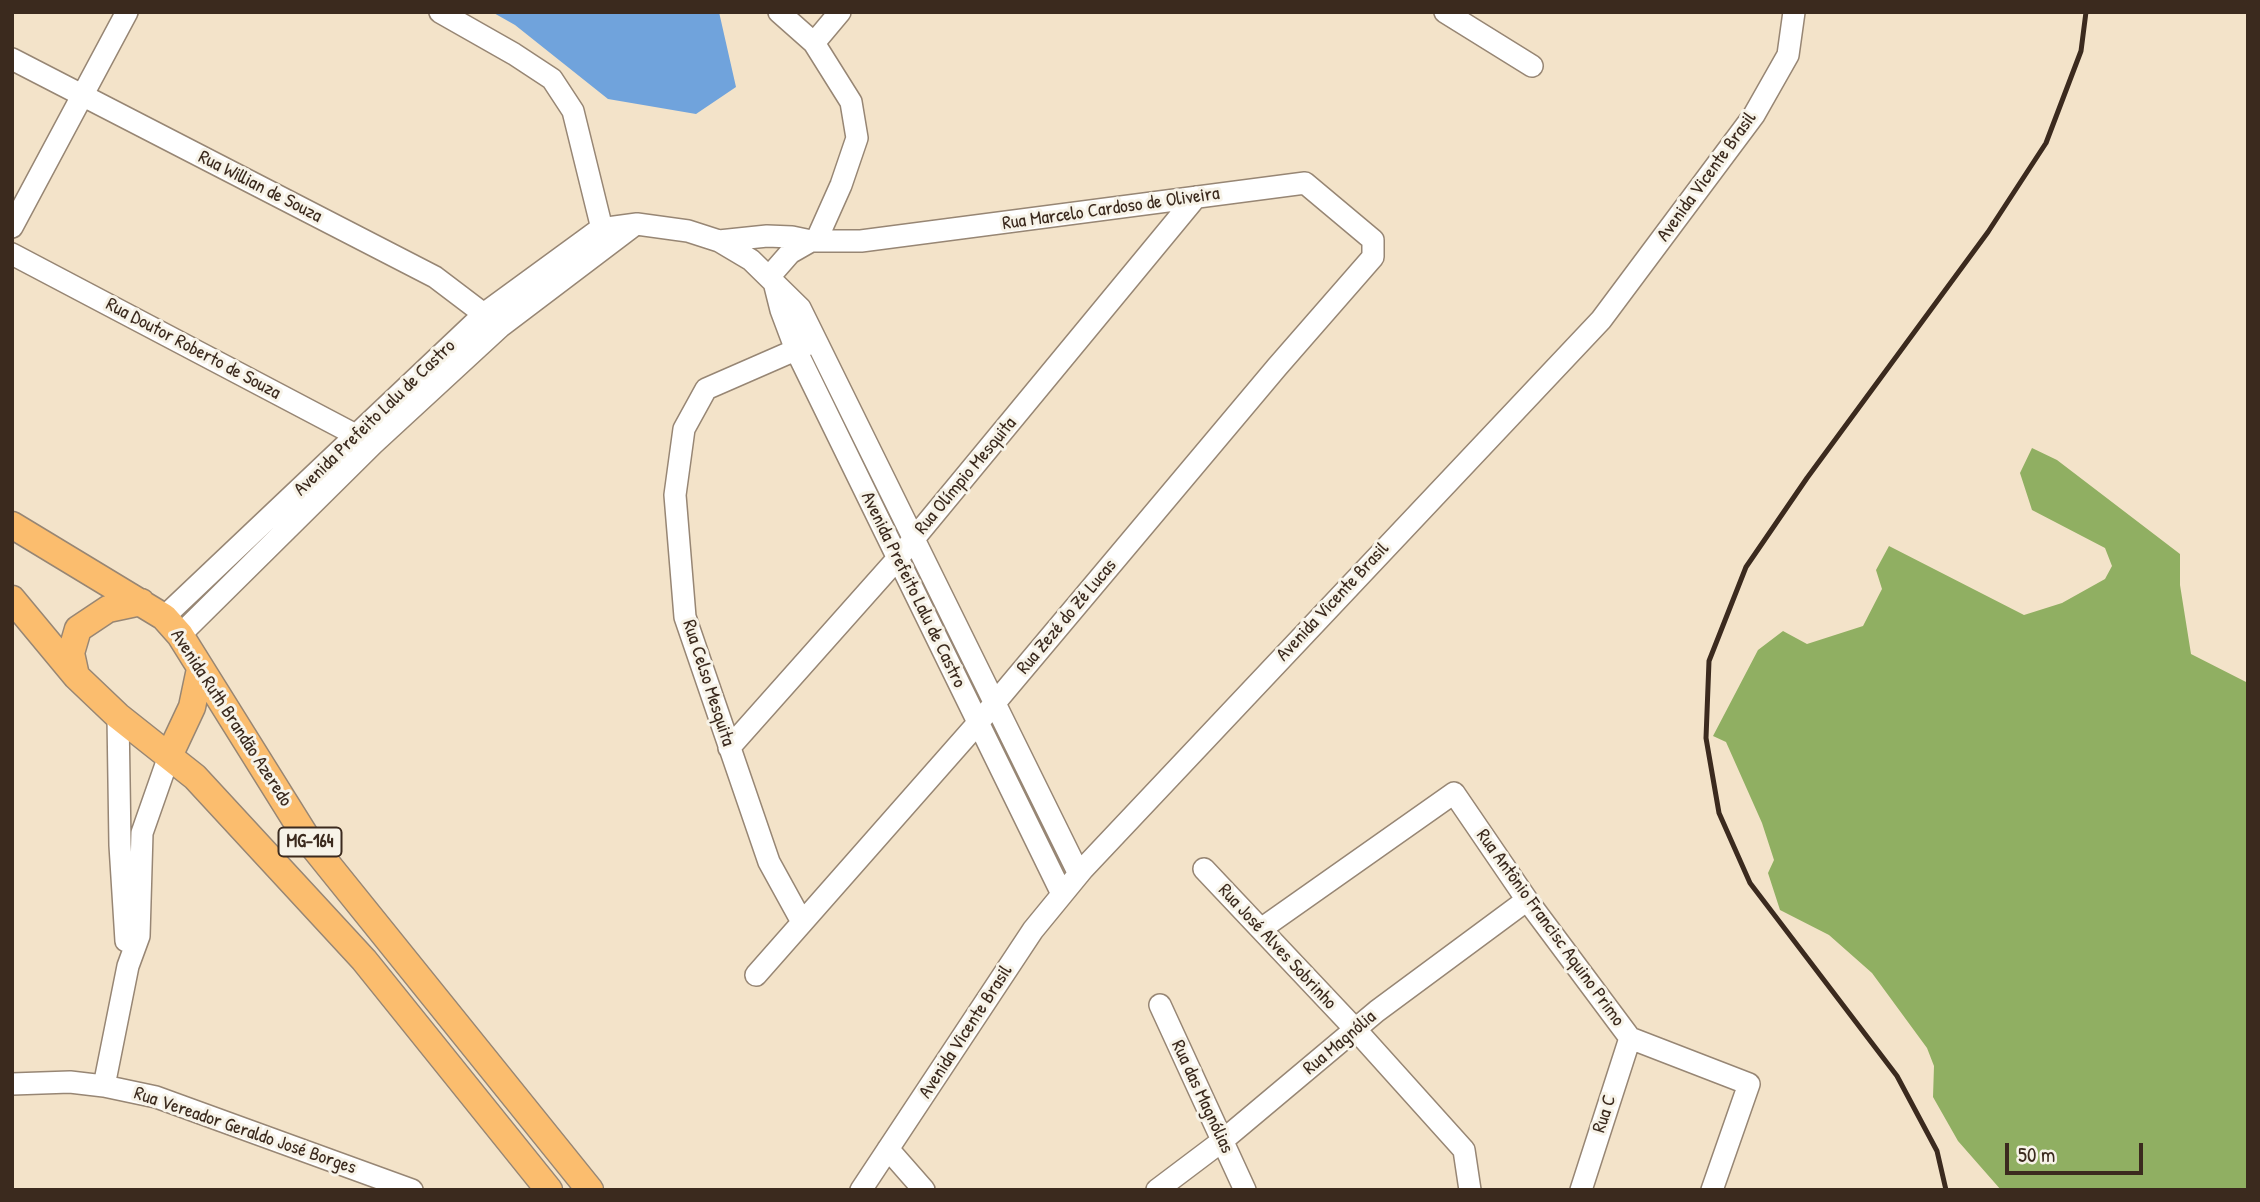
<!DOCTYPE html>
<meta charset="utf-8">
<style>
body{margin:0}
#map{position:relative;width:2260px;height:1202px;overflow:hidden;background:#f3e3c9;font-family:"Patrick Hand",sans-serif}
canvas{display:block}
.frame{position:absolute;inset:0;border:14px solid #3b2a1e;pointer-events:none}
.scale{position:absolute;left:2005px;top:1143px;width:138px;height:32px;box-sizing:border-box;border:4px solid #3b2a1e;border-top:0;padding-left:9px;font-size:21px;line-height:24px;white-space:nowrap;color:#3b2a1e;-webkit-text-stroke:5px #f7f3e8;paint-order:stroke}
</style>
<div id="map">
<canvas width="2260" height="1202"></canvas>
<div class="frame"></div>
<div class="scale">50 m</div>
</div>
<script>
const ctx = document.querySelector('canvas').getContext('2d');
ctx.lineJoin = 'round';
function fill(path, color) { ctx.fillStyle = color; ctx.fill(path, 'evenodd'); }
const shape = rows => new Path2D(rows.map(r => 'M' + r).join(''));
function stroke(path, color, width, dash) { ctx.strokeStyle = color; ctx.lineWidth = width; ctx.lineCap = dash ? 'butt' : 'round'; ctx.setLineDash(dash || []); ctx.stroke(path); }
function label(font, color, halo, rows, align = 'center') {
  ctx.font = font + ' "Patrick Hand",sans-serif'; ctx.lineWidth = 6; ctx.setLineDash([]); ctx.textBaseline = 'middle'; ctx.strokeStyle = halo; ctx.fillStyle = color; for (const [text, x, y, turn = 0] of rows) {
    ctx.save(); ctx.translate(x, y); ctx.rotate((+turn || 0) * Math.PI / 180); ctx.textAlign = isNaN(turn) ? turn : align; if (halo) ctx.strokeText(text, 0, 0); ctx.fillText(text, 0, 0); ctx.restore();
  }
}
const forest = shape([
 [2032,448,2057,460,2180,554,2180,585,2191,654,2248,683,2248,1190,2001,1190,1958,1141,1933,1097,1934,1066,1927,1048,1872,973,1829,935,1780,910,1768,873,1774,860,1762,823,1726,742,1713,736,1758,650,1783,631,1807,644,1863,626,1882,589,1876,570,1889,546,2024,615,2062,603,2105,579,2112,566,2105,548,2032,510,2020,473]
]);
const water = shape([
 [492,12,719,12,736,87,696,114,608,99,515,25]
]);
const minor = shape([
 [440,12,514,54,552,79,573,111,605,241],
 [779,12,814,43,851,102,857,138,841,185,816,241],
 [1445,12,1532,66],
 [814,43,840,12],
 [12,59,435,277,493,321],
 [12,227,127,12],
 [719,241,767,236,792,237,811,241,861,241,1305,183,1373,240,1373,257,1277,367,978,723,756,975],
 [12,254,369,442],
 [769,277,790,253,811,241],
 [774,282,781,310,796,350,1062,894],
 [164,617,485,313,600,229,637,224,688,231,719,241,751,260,800,308,1079,874],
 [180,635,373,444,500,327,632,227],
 [118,716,120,845,126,941],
 [729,748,898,558,1196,197],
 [1204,869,1356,1030,1464,1150,1470,1190],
 [802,922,769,862,685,617,675,495,684,429,706,389,816,341],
 [1261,929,1454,793,1527,900,1630,1038,1749,1084,1712,1190],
 [1160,1005,1245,1190],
 [12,1084,70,1082,104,1086,156,1097,412,1190],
 [104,1086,128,966,139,936,142,833,169,756],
 [888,1149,924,1190],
 [861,1190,1033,930,1083,869,1601,320,1754,115,1788,55,1794,12],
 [1157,1190,1222,1141,1377,1011,1527,900],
 [1581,1190,1630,1038]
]);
const major = shape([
 [12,525,164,617,180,635,308,840,590,1190],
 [12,599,76,676,118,716,195,777,364,960,549,1190],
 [76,676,71,653,78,629,108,609,141,602],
 [169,756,192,707,200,669]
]);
const rail = shape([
 [1946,1190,1937,1151,1897,1076,1750,883,1719,813,1706,738,1709,661,1746,567,1807,478,1988,232,2046,143,2081,51,2086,12]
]);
const shields = [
 [310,842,63]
];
const shieldNames = [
 ["MG-164",310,842]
];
const streetNames = [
 ["Avenida Vicente Brasil",1707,177,-54],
 ["Rua Willian de Souza",260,187,27],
 ["Rua Marcelo Cardoso de Oliveira",1111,209,-8],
 ["Rua Doutor Roberto de Souza",193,349,28],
 ["Avenida Prefeito Lalu de Castro",375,418,-44],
 ["Rua Olímpio Mesquita",966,476,-50],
 ["Avenida Prefeito Lalu de Castro",913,590,64],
 ["Avenida Vicente Brasil",1333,602,-47],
 ["Rua Zezé do Zé Lucas",1067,617,-50],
 ["Rua Celso Mesquita",708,683,72],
 ["Avenida Ruth Brandão Azeredo",231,718,57],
 ["Rua Antônio Francisc Aquino Primo",1550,928,54],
 ["Rua José Alves Sobrinho",1277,947,47],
 ["Avenida Vicente Brasil",966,1032,-57],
 ["Rua Magnólia",1340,1043,-40],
 ["Rua das Magnólias",1202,1097,65],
 ["Rua C",1605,1114,-72],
 ["Rua Vereador Geraldo José Borges",245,1131,19]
];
fill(forest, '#90af62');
fill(water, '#70a3dc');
stroke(minor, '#978674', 24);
stroke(major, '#978674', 29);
stroke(minor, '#fff', 21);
stroke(major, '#fbbd6e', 26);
stroke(rail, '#3b2a1e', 5);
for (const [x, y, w] of shields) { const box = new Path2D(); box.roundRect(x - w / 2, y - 14.5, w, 29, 5); ctx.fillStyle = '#f7f3e8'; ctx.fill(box); stroke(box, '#3b2a1e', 2); }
label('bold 18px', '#3b2a1e', null, shieldNames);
label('19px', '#3b2a1e', '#f7f3e8', streetNames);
</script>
